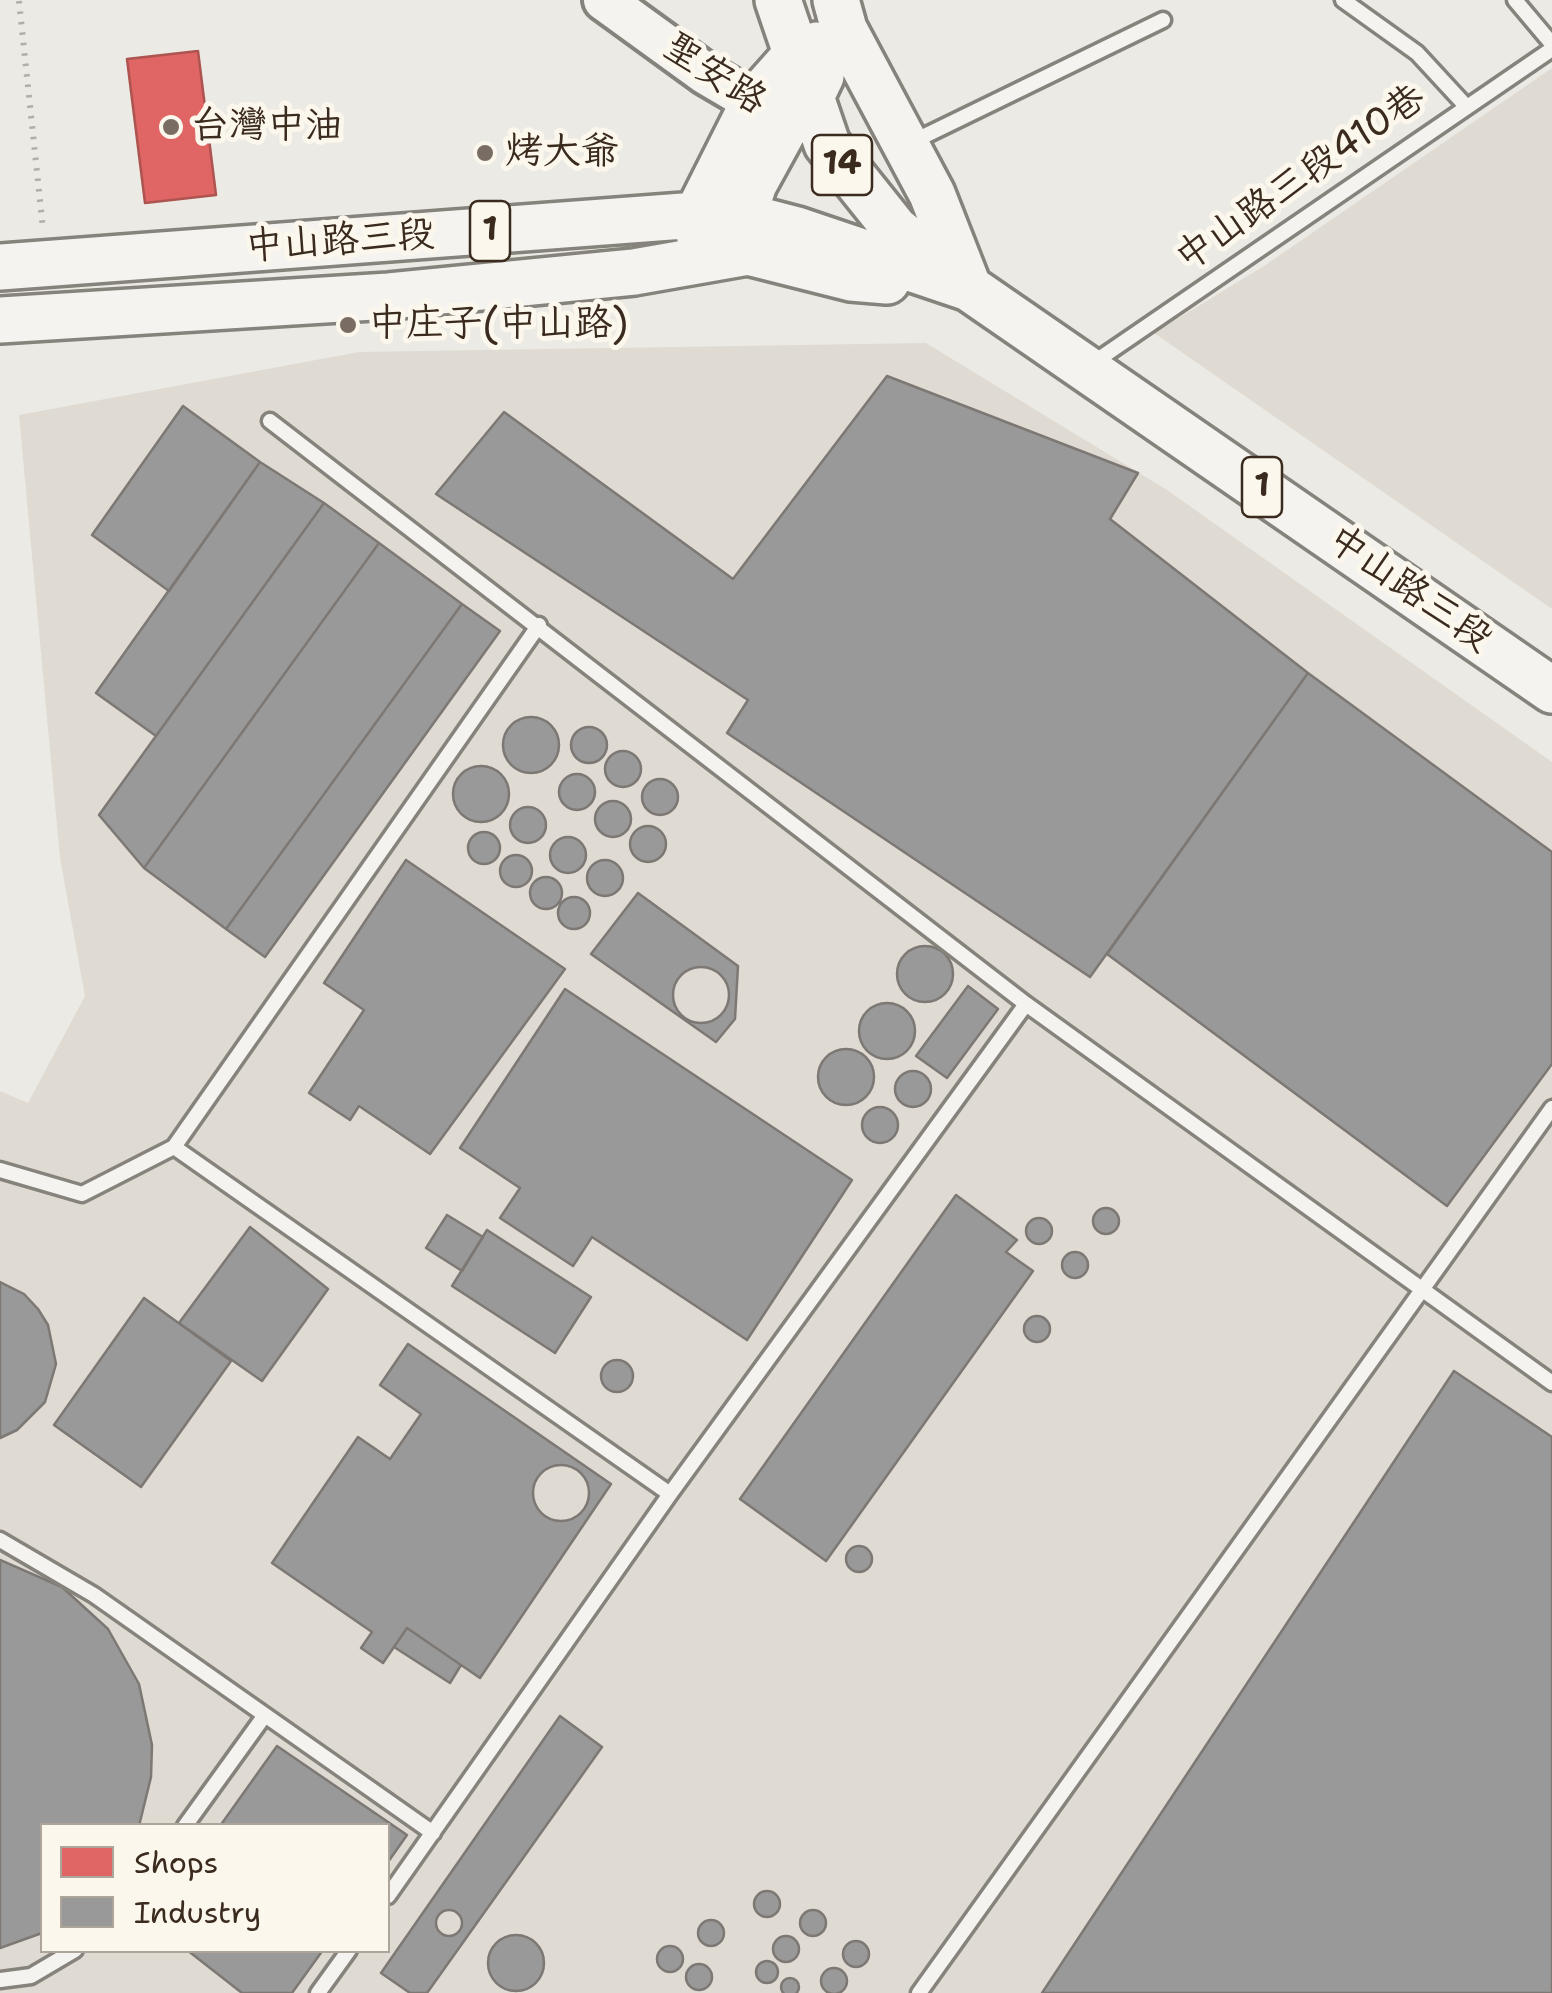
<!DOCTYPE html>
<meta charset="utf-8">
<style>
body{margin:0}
#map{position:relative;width:1552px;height:1993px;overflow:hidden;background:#eceae4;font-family:"Shantell Sans",sans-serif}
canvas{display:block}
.legend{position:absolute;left:40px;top:1823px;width:350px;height:130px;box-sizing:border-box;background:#fbf7ec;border:2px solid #aea59a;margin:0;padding:12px 18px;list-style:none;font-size:30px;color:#3b2a1e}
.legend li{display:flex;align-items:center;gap:20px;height:50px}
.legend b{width:50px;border:2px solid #aea59a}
</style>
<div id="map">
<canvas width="1552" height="1993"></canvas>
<ul class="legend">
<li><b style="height:28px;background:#e06666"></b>Shops</li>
<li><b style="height:28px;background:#999"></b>Industry</li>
</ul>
</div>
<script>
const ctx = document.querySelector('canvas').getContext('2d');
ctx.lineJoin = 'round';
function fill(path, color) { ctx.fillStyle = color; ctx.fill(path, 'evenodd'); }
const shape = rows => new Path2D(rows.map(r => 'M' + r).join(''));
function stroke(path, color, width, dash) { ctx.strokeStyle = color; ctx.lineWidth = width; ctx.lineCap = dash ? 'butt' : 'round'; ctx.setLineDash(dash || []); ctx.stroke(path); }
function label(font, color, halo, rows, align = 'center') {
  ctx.font = font + ' "Shantell Sans","LXGW WenKai TC",sans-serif'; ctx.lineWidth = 10; ctx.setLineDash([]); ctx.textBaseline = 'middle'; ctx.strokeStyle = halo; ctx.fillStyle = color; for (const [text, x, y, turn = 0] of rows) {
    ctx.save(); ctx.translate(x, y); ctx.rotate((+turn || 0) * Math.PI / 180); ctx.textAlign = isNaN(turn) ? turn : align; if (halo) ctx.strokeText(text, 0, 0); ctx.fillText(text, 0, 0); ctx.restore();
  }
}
const built = shape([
 [1552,68,1552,609,1154,333,1264,266],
 [926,343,1167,490,1552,762,1552,1993,0,1993,0,1091,28,1103,85,996,60,858,19,415,359,352],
 [42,1826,388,1826,388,1950,42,1950]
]);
const shops = shape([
 [198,51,216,195,145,203,127,59,198,51]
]);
const industry = shape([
 [887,376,1138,473,1110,519,1308,673,1090,977,727,733,748,700,436,494,504,412,733,579,887,376],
 [183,406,260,462,169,591,92,535,183,406],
 [260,462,324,503,156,736,96,693,260,462],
 [324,503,379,543,144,868,99,815,324,503],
 [379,543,462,604,226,929,144,868,379,543],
 [462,604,500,631,265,957,226,929,462,604],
 [1308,673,1552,852,1552,1064,1447,1206,1107,954,1308,673],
 '503 745a28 28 0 1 1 56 0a28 28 0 1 1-56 0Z',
 '571 745a18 18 0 1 1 36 0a18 18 0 1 1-36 0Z',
 '605 769a18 18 0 1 1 36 0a18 18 0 1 1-36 0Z',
 '453 794a28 28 0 1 1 56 0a28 28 0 1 1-56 0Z',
 '559 792a18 18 0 1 1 36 0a18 18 0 1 1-36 0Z',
 '642 797a18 18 0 1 1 36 0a18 18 0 1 1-36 0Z',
 '595 819a18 18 0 1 1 36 0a18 18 0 1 1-36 0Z',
 '510 825a18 18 0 1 1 36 0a18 18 0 1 1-36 0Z',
 '630 844a18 18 0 1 1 36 0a18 18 0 1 1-36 0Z',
 '468 848a16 16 0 1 1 32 0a16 16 0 1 1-32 0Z',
 '550 855a18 18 0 1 1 36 0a18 18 0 1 1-36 0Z',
 '500 871a16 16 0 1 1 32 0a16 16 0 1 1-32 0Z',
 '587 878a18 18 0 1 1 36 0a18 18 0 1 1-36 0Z',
 [406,860,565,969,430,1154,359,1106,350,1120,309,1093,364,1010,324,983,406,860],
 '530 893a16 16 0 1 1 32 0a16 16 0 1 1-32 0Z',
 [638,893,738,966,735,1019,716,1042,591,954,638,893],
 '558 913a16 16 0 1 1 32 0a16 16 0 1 1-32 0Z',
 '897 974a28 28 0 1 1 56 0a28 28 0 1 1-56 0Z',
 '673 995a28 28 0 1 1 56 0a28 28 0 1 1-56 0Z',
 [968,986,998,1009,947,1078,916,1056,968,986],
 [565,989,852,1180,747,1340,592,1237,573,1266,500,1218,520,1188,460,1148,565,989],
 '859 1031a28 28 0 1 1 56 0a28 28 0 1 1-56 0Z',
 '818 1077a28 28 0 1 1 56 0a28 28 0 1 1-56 0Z',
 '895 1089a18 18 0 1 1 36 0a18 18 0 1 1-36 0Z',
 '862 1125a18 18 0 1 1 36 0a18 18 0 1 1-36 0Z',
 [956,1195,1017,1240,1006,1252,1033,1271,826,1561,740,1499,956,1195],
 '1093 1221a13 13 0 1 1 26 0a13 13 0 1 1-26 0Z',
 [447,1215,483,1237,462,1271,426,1248,447,1215],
 '1026 1231a13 13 0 1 1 26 0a13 13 0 1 1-26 0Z',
 [250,1227,328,1289,262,1381,179,1323,250,1227],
 [487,1230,591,1297,555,1353,452,1286,487,1230],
 '1062 1265a13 13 0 1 1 26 0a13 13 0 1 1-26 0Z',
 [0,1282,24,1294,38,1309,48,1325,56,1364,45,1402,17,1430,0,1438,0,1282],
 [144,1298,231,1361,141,1487,54,1425,144,1298],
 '1024 1329a13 13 0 1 1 26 0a13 13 0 1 1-26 0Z',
 [408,1344,611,1484,480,1678,407,1628,383,1663,361,1648,372,1632,272,1563,358,1437,390,1459,421,1414,380,1385,408,1344],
 '601 1376a16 16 0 1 1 32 0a16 16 0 1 1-32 0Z',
 [1454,1371,1552,1437,1552,1993,1042,1993,1454,1371],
 '533 1493a28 28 0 1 1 56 0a28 28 0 1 1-56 0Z',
 '846 1559a13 13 0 1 1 26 0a13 13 0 1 1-26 0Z',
 [0,1560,62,1587,108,1629,139,1684,152,1745,151,1777,139,1826,42,1826,42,1933,0,1948,0,1560],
 [407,1628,461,1665,450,1683,394,1647,407,1628],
 [560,1716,602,1747,427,1993,410,1993,381,1973,560,1716],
 [277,1746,407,1835,388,1862,388,1826,220,1826,277,1746],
 '754 1904a13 13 0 1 1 26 0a13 13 0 1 1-26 0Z',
 '436 1923a13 13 0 1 1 26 0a13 13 0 1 1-26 0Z',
 '800 1923a13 13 0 1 1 26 0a13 13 0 1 1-26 0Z',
 '698 1933a13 13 0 1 1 26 0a13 13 0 1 1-26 0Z',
 '488 1963a28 28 0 1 1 56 0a28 28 0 1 1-56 0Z',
 '773 1949a13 13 0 1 1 26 0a13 13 0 1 1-26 0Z',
 '843 1954a13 13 0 1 1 26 0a13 13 0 1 1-26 0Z',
 '657 1959a13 13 0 1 1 26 0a13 13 0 1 1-26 0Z',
 [187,1950,323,1950,292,1993,242,1993,187,1950],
 '756 1972a11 11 0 1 1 22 0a11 11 0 1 1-22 0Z',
 '686 1977a13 13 0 1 1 26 0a13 13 0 1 1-26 0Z',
 '821 1981a13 13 0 1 1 26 0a13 13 0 1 1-26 0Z',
 '781 1987a9 9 0 1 1 18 0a9 9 0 1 1-18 0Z'
]);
const path = shape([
 [19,1,43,229]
]);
const lane = shape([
 [1343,0,1417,53,1465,105],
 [1515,0,1552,44],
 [910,143,1163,20],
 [1093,363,1552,49],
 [270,421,1026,1004,1552,1383],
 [539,625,174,1147,670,1494],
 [0,1170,82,1194,174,1147],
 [0,1540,94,1595,433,1833],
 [185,1826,265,1715],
 [388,1896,670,1494,1026,1004],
 [0,1980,31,1976,75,1950],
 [318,1993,349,1950],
 [919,1993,1552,1108]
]);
const secondary = shape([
 [604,0,706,74,779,117]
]);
const primary = shape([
 [778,0,827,144,895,229,940,265],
 [836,0,844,29,932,194,968,286],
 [700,239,697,215,754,102,794,57,816,45],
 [747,245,743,216,754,184,788,122,810,99,821,76],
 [0,267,697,215,743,216,797,230,969,288,1552,690],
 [0,320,389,296,634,272,748,252,851,278,887,281]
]);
const markers = [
 [171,127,10,"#796d63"],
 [485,153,10,"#796d63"],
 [348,325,10,"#796d63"]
];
const shields = [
 [842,165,60],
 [490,231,40],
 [1262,487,40]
];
const shieldNames = [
 ["14",842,165],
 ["1",490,231],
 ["1",1262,487]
];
const streetNames = [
 ["聖安路",714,75,33],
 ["中山路三段410巷",1301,179,-35],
 ["中山路三段",340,242,-4],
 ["中山路三段",1409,590,35]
];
const poiNames = [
 ["台灣中油",191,127],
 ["烤大爺",505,153],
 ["中庄子(中山路)",368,325]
];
fill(built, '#dfdbd2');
fill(shops, '#e06666');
stroke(shops, '#ae5450', 2.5);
fill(industry, '#999');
stroke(industry, '#7d7874', 2.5);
stroke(lane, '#86827c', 21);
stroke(secondary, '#86827c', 48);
stroke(primary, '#86827c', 52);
stroke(path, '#b1aeaa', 6, [2.5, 8]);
stroke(lane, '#f4f3ef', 14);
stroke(secondary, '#f4f3ef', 40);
stroke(primary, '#f4f3ef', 45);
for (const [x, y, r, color] of markers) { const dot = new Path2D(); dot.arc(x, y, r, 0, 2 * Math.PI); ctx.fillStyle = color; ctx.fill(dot); stroke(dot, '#fbf7ec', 4); }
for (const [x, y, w] of shields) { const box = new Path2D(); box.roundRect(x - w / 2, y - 30, w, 60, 8); ctx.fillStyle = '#fbf7ec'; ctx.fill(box); stroke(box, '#3b2a1e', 2.5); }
label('bold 35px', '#3b2a1e', null, shieldNames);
label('38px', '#3b2a1e', '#fbf7ec', streetNames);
label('38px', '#3b2a1e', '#fbf7ec', poiNames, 'left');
</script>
